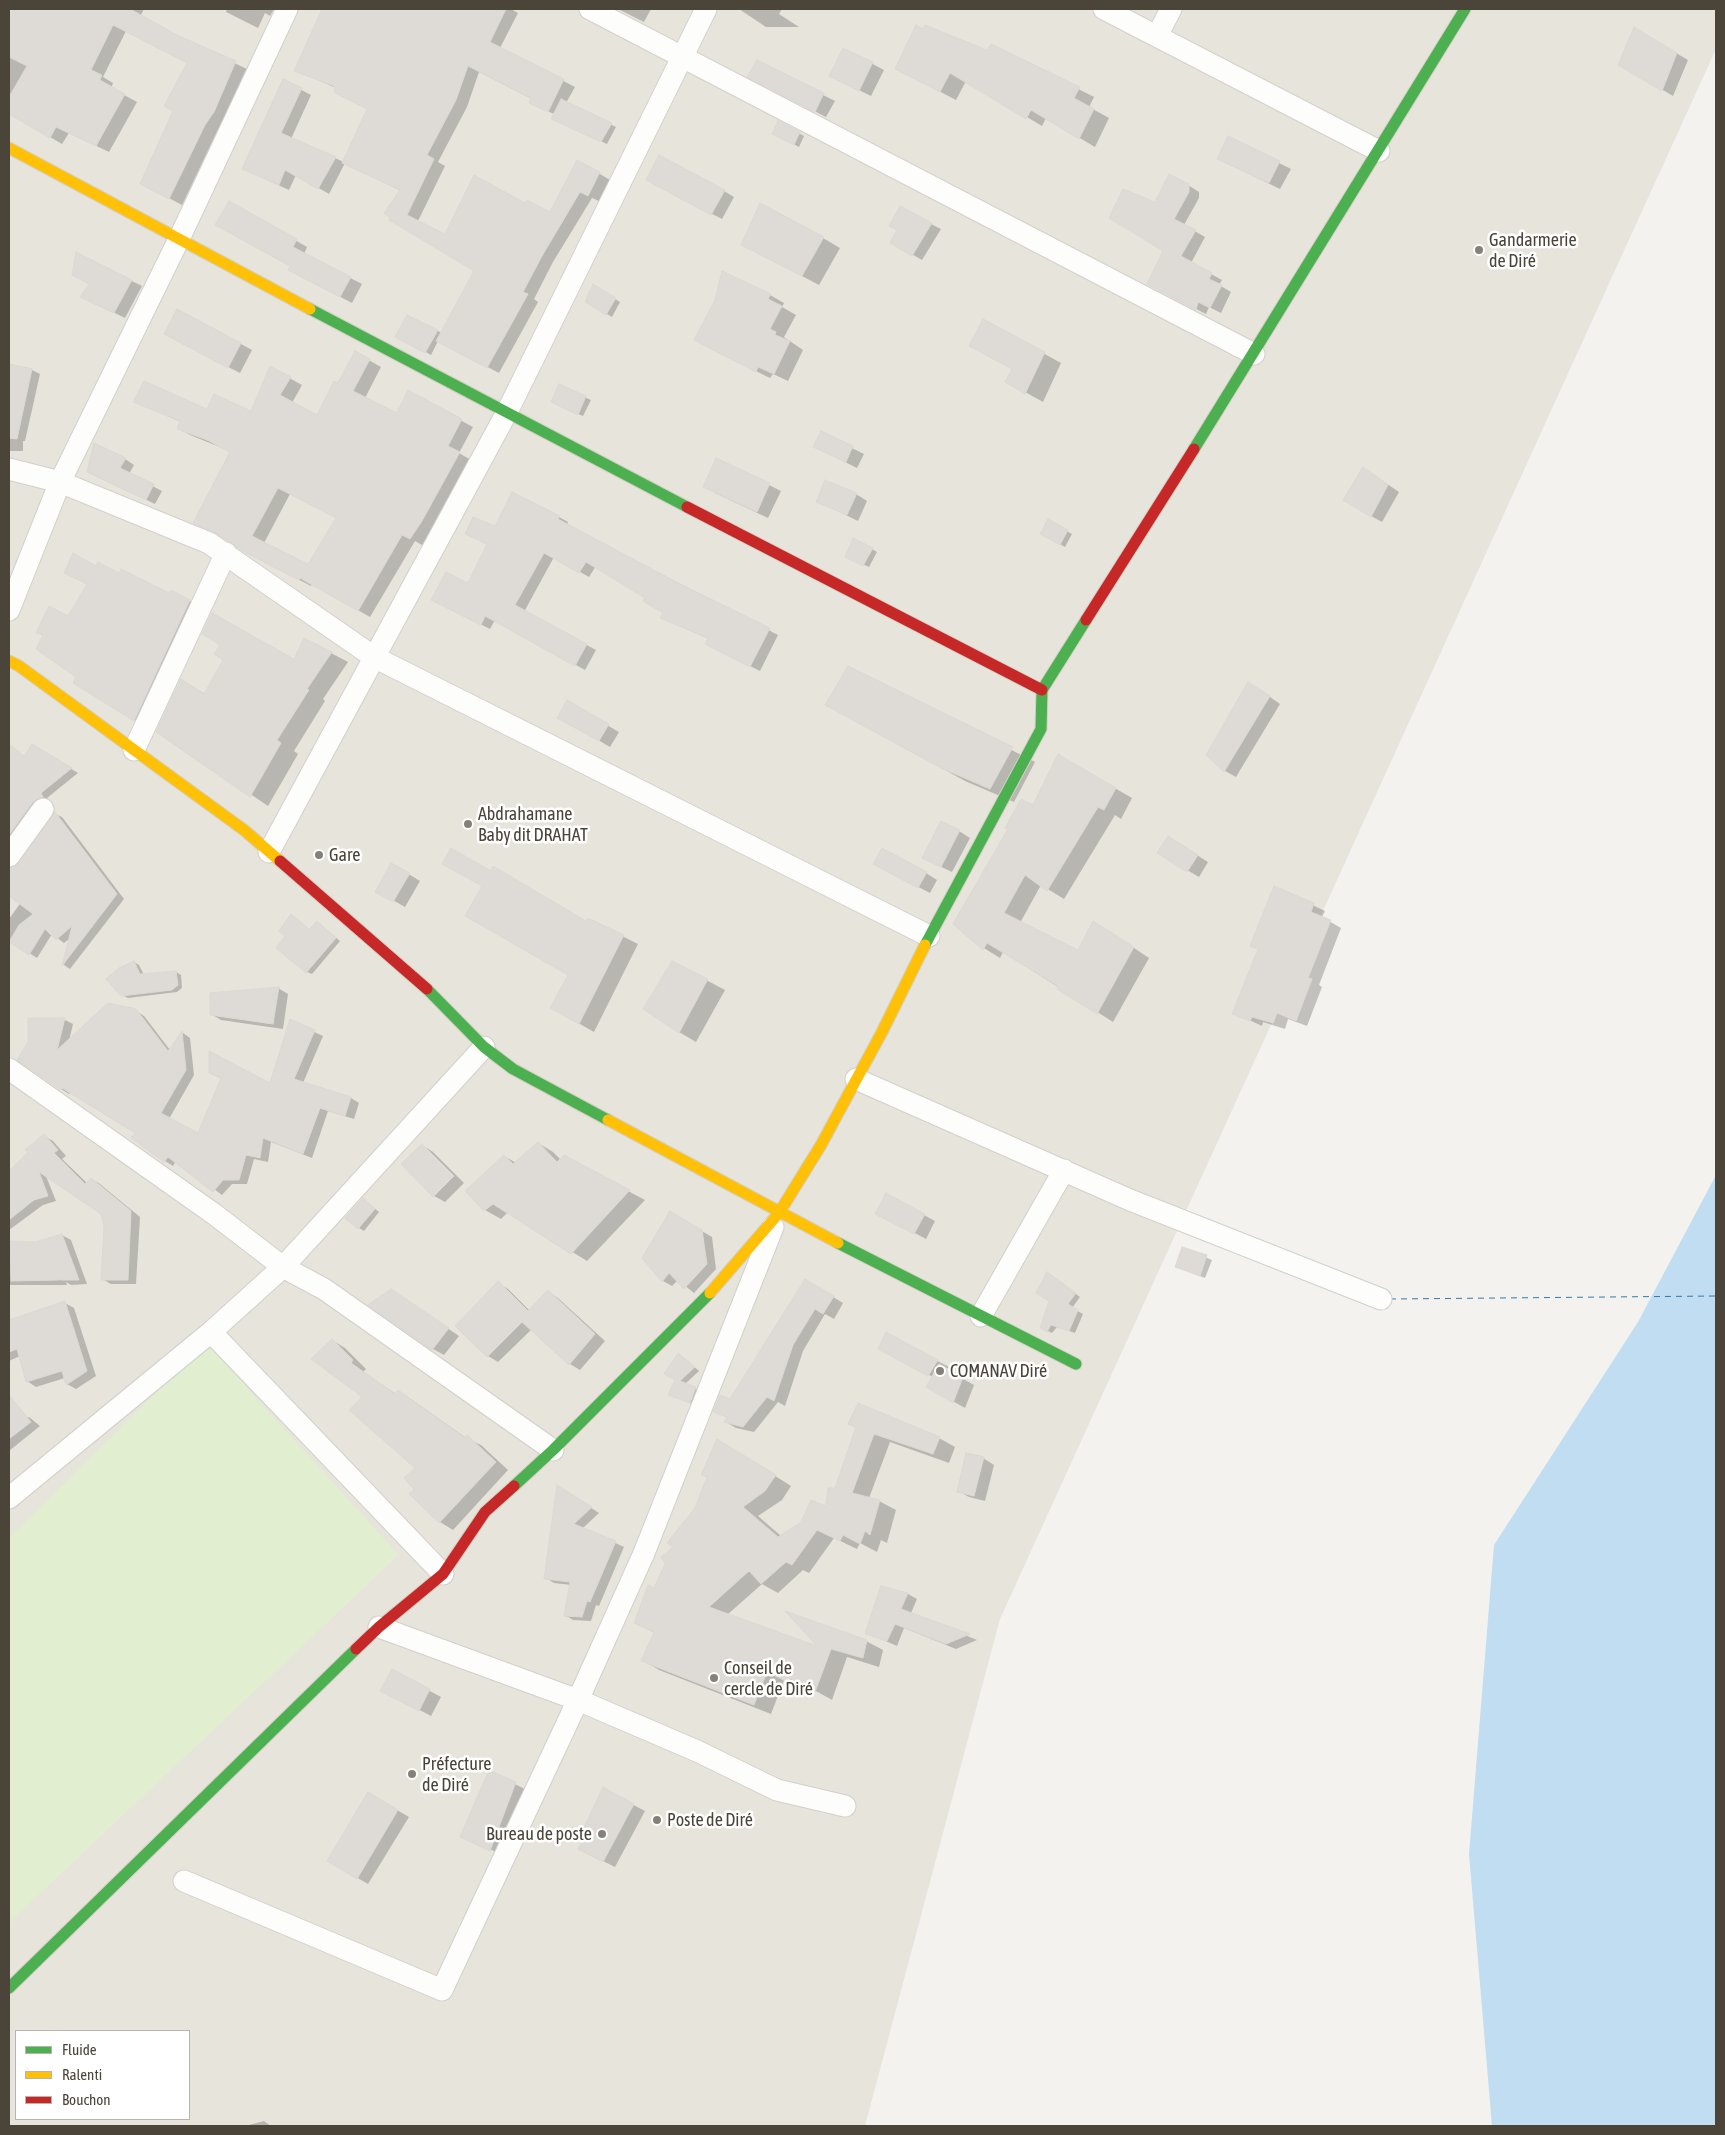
<!DOCTYPE html>
<meta charset="utf-8">
<style>
body{margin:0}
#map{position:relative;width:1725px;height:2135px;overflow:hidden;background:#f4f2ee;font-family:"Asap Condensed",sans-serif}
canvas{display:block}
.frame{position:absolute;inset:0;border:10px solid #4b4439;pointer-events:none}
.legend{position:absolute;left:15px;top:2030px;width:175px;height:90px;box-sizing:border-box;background:#fff;border:1px solid #b7b4b0;margin:0;padding:6px 9px;list-style:none;font-size:15px;color:#4b4439}
.legend li{display:flex;align-items:center;gap:10px;height:25px}
.legend b{width:25px;border:1px solid #b7b4b0}
</style>
<div id="map">
<canvas width="1725" height="2135"></canvas>
<div class="frame"></div>
<ul class="legend">
<li><b style="height:6px;background:#4caf50"></b>Fluide</li>
<li><b style="height:6px;background:#ffc107"></b>Ralenti</li>
<li><b style="height:6px;background:#c62828"></b>Bouchon</li>
</ul>
</div>
<script>
const ctx = document.querySelector('canvas').getContext('2d');
ctx.lineJoin = 'round';
function fill(path, color) { ctx.fillStyle = color; ctx.fill(path, 'evenodd'); }
const shape = rows => new Path2D(rows.map(r => 'M' + r).join(''));
function stroke(path, color, width, dash) { ctx.strokeStyle = color; ctx.lineWidth = width; ctx.lineCap = dash ? 'butt' : 'round'; ctx.setLineDash(dash || []); ctx.stroke(path); }
function label(font, color, halo, rows, align = 'center') {
  ctx.font = font + ' "Asap Condensed",sans-serif'; ctx.lineWidth = 5; ctx.setLineDash([]); ctx.textBaseline = 'middle'; ctx.strokeStyle = halo; ctx.fillStyle = color; for (const [text, x, y, turn = 0] of rows) {
    ctx.save(); ctx.translate(x, y); ctx.rotate((+turn || 0) * Math.PI / 180); ctx.textAlign = isNaN(turn) ? turn : align; if (halo) ctx.strokeText(text, 0, 0); ctx.fillText(text, 0, 0); ctx.restore();
  }
}
const residential = shape([
 [9,9,1716,9,1716,49,1000,1619,865,2126,9,2126],
 [16,2031,189,2031,189,2119,16,2119]
]);
const green = shape([
 [206,1343,399,1555,9,1923,9,1538]
]);
const water = shape([
 [1716,1175,1716,2126,1492,2126,1469,1854,1494,1545,1638,1322]
]);
const shadow = shape([
 [15,9,144,9,141,15,179,37,247,69,226,118,217,132,182,205,154,190,188,63,126,31,103,77,113,83,111,88,137,102,109,152,69,133,62,144,11,114,9,116,9,20],
 [227,9,274,9,270,16,265,13,258,28,226,12],
 [334,9,362,9,366,11,367,9,511,9,518,13,500,48,575,87,566,103,616,127,607,144,558,121,554,114,530,103,532,99,479,72,467,107,438,162,445,166,418,221,446,235,526,205,550,213,578,161,610,180,599,201,592,198,553,262,534,299,538,302,499,373,438,341,431,355,397,336,438,331,442,333,476,270,391,219,401,191,345,163,329,194,296,175,289,190,254,174,284,81,311,95,291,139,344,162,368,109,336,88,295,70],
 [618,9,651,9,644,22],
 [739,9,782,9,779,14,799,27,766,27],
 [1635,29,1688,60,1673,96,1619,64],
 [992,45,1094,97,1089,107,1109,118,1095,147,1046,118,1042,126,966,81,956,100,912,77,988,52],
 [844,49,884,70,871,96,842,82],
 [757,62,835,101,826,117,760,83],
 [779,123,804,136,799,147,778,136],
 [1229,138,1291,169,1280,189,1218,159],
 [1188,185,1199,192,1199,198,1184,225,1205,237,1191,263,1222,280,1219,285,1231,292,1221,313,1209,307,1206,314,1159,290,1165,250,1156,203],
 [658,186,724,191,734,197,722,219],
 [229,202,307,247,304,254,362,284,352,303,300,276],
 [931,224,941,229,922,260,892,243],
 [823,238,840,248,819,285,760,254],
 [77,254,142,286,125,318,82,297,90,284],
 [594,286,620,302,612,317,587,302],
 [770,295,784,303,782,307,796,315,784,337,803,350,788,381,773,374,770,378,709,348,716,300],
 [178,310,252,350,240,373,176,340],
 [983,320,1061,363,1043,402,1007,382,1013,369],
 [356,353,381,367,365,398,398,414,408,392,473,427,459,453,471,460,433,528,422,545,415,541,370,617,312,584,311,586,259,559,222,536,194,522,232,452,190,435,178,428,181,422,135,402,207,411,251,413,271,368,302,385,292,403,317,416],
 [290,494,338,518,308,565,264,543],
 [9,365,32,370,40,374,25,441,23,441,23,451,9,451],
 [560,386,591,400,583,416,558,405],
 [821,433,864,454,857,468,815,447],
 [125,459,134,465,129,474,162,491,155,504,97,476],
 [717,459,781,491,768,518,715,493],
 [1374,475,1399,492,1382,522,1371,516],
 [856,494,867,501,858,521,817,501],
 [559,517,568,522,567,525,778,635,760,671,716,649,709,639,662,618,665,612,647,597,596,566,589,577,554,557,524,612,596,650,585,670,495,620,490,629,442,605,468,584,488,545,467,534],
 [1049,521,1072,534,1065,547,1042,534],
 [872,549,877,552,869,567,851,559],
 [97,567,169,594,171,591,197,605,141,724,78,677,44,636,38,632,69,617],
 [331,653,348,662,323,699,325,701,294,751,298,754,268,806,158,731,182,681,205,694,295,661],
 [849,667,1035,762,1014,802,965,781,849,717],
 [1260,690,1280,704,1236,777,1225,771,1208,755],
 [567,702,619,732,610,747,559,717],
 [9,745,25,757,33,746,78,773,47,798,50,801,9,849],
 [1059,756,1132,798,1121,819,1115,815,1064,899,1041,885,1020,923,1078,952,1110,932,1149,958,1113,1022,1003,952,1000,958,984,948,1034,807],
 [55,814,62,817,124,899,70,969,64,965,70,938,64,943,52,934,37,958,9,940,9,919,29,891,9,877,9,869,20,865],
 [959,831,970,838,952,872,935,864],
 [1179,844,1208,862,1199,877,1158,853],
 [392,864,420,881,405,907,377,891],
 [886,870,926,873,937,880,930,893],
 [484,886,586,923,588,919,638,944,594,1032,552,1008,570,975],
 [1274,887,1325,911,1322,917,1341,928,1319,985,1322,987,1307,1026,1288,1019,1285,1029,1263,1022,1262,1026,1234,1013,1259,949],
 [317,922,340,941,312,974,307,972,310,930],
 [134,962,139,965,144,975,176,972,181,975,182,988,177,992,128,998,122,995],
 [672,962,725,990,696,1042,679,1032],
 [278,988,288,994,283,1029,221,1020,211,1014],
 [135,1010,144,1016,170,1050,183,1033,190,1038,194,1075,169,1119,198,1134,222,1079,210,1072,270,1085,290,1021,323,1036,303,1083,351,1098,359,1103,354,1119,328,1111,312,1158,271,1142,268,1162,254,1159,247,1184,232,1184,222,1195,176,1161,173,1166,165,1161,137,1132,71,1092,69,1094,61,1089,29,1042,30,1019,65,1020,73,1024,69,1041],
 [44,1136,53,1141,66,1156,62,1159,87,1183,92,1179,100,1184,140,1217,136,1284,111,1284,102,1279,105,1225,103,1213,46,1176,56,1201,43,1205,9,1230,9,1173],
 [538,1143,553,1152,561,1160,564,1157,645,1200,587,1261,508,1212,501,1219,485,1210,467,1191,504,1156,516,1163],
 [422,1145,433,1152,464,1183,445,1202,434,1196],
 [368,1203,379,1212,364,1231,359,1228],
 [671,1213,712,1237,716,1269,694,1293,678,1280,672,1286,663,1281],
 [924,1215,935,1221,926,1239,888,1219],
 [62,1235,71,1240,87,1284,71,1285,66,1282,67,1285,9,1285,9,1243,35,1243],
 [1183,1248,1212,1260,1205,1278,1181,1269],
 [1052,1276,1080,1297,1072,1308,1083,1314,1075,1333,1057,1327,1052,1333,1042,1328,1051,1301],
 [806,1281,843,1303,834,1319,825,1314,803,1351,785,1406,778,1402,754,1432,736,1428,726,1422,728,1418,715,1411,730,1401],
 [498,1283,508,1289,530,1311,548,1292,558,1298,605,1341,580,1370,570,1364,532,1329,498,1362,488,1356],
 [402,1297,459,1336,444,1355,433,1349],
 [65,1303,74,1308,96,1376,76,1389,67,1384,65,1378,36,1387,27,1381,20,1356,9,1361,9,1321],
 [887,1334,949,1367,947,1370,974,1385,965,1408,928,1387,933,1377,890,1355],
 [332,1340,345,1348,366,1369,363,1372,396,1394,398,1392,411,1399,466,1438,481,1445,508,1470,453,1530,440,1522,411,1494,416,1489,417,1468,364,1397],
 [683,1357,699,1371,685,1384,701,1391,695,1405,670,1395],
 [29,1417,40,1426,9,1451,9,1426],
 [849,1424,939,1438,955,1447,949,1463,890,1442,869,1498,879,1501,896,1510,887,1543,881,1540,877,1552,860,1543,857,1549,834,1538,809,1573,803,1570,778,1593,762,1584,727,1615,821,1649,866,1641,883,1650,879,1667,847,1657,832,1700,807,1686,805,1690,784,1680,771,1714,659,1670,643,1660,655,1633,635,1623,655,1589,696,1509,734,1450,791,1486,782,1500,758,1516,781,1536,827,1508,836,1490,857,1428],
 [983,1458,994,1465,985,1501,969,1497,958,1491],
 [558,1487,599,1513,583,1528,624,1547,599,1606,596,1605,591,1621,573,1620,565,1615,571,1585,554,1583,546,1578],
 [908,1594,917,1599,911,1613,977,1640,956,1649,904,1628,897,1646,867,1633],
 [392,1671,441,1697,431,1716,393,1696],
 [490,1772,527,1790,496,1852,472,1841],
 [603,1789,645,1811,615,1867,591,1855],
 [368,1793,409,1817,368,1884,328,1861],
 [264,2121,271,2126,245,2126]
]);
const ferry = shape([
 [1390,1299,1716,1296]
]);
const building = shape([
 [13,9,130,9,179,36,236,61,214,112,205,125,169,199,140,184,173,111,164,106,187,63,113,25,91,70,102,75,100,80,125,94,96,146,56,127,50,138,9,114,9,97,27,66,9,57,9,17,13,9],
 [322,9,506,9,490,42,564,79,548,112,529,103,531,98,468,66,456,100,427,155,434,159,407,215,445,234,474,175,525,203,527,200,550,212,577,160,600,172,588,196,580,192,542,256,523,292,528,294,487,368,436,341,474,271,389,220,390,218,384,213,400,190,342,163,367,109,335,93,334,86,294,71,322,9],
 [916,25,923,29,925,25,987,50,991,44,1080,87,1074,98,1094,109,1079,139,1031,110,1026,119,950,73,940,92,895,69,916,25],
 [1634,27,1677,53,1662,91,1618,65,1634,27],
 [843,48,873,62,859,91,829,76,843,48],
 [757,60,824,93,815,112,747,77,757,60],
 [283,79,302,88,281,133,336,157,318,189,285,170,279,185,242,169,283,79],
 [561,99,612,123,601,142,551,119,561,99],
 [778,121,800,132,794,145,772,134,778,121],
 [1228,136,1280,161,1269,183,1217,159,1228,136],
 [659,155,725,190,711,215,646,180,659,155],
 [1169,174,1189,184,1189,192,1174,219,1196,230,1181,256,1212,273,1209,279,1222,285,1210,308,1198,302,1196,310,1147,284,1163,251,1109,218,1123,189,1155,202,1169,174],
 [229,201,297,239,293,247,351,277,340,297,288,270,290,266,215,225,229,201],
 [760,203,824,237,802,276,741,245,760,203],
 [900,206,932,223,912,256,890,243,897,230,889,226,900,206],
 [76,252,132,280,114,313,80,297,89,284,72,275,76,252],
 [722,271,771,294,768,299,782,306,770,329,776,332,775,335,790,341,774,374,758,367,756,372,694,340,715,300,722,271],
 [593,284,616,298,606,315,585,302,593,284],
 [177,309,241,343,228,368,164,334,177,309],
 [407,315,438,330,425,353,395,337,407,315],
 [983,319,1045,352,1025,394,1005,382,1012,369,969,346,983,319],
 [355,351,370,359,353,391,397,413,408,390,462,419,448,446,460,452,422,521,410,539,402,535,358,611,300,578,299,580,246,553,214,532,193,523,230,452,207,440,177,429,180,421,133,402,144,381,207,409,214,394,251,411,270,366,291,377,280,395,317,415,334,381,338,383,355,351],
 [278,488,336,518,307,566,308,564,252,536,278,488],
 [9,364,32,369,17,439,9,438,9,364],
 [559,384,586,396,578,415,551,402,559,384],
 [821,431,853,446,846,462,813,447,821,431],
 [94,443,126,458,120,468,154,484,146,500,87,472,94,443],
 [716,458,770,483,757,512,703,487,716,458],
 [1363,467,1388,485,1371,517,1343,500,1363,467],
 [825,480,857,493,847,515,816,502,825,480],
 [512,492,560,516,558,519,680,584,770,628,750,667,705,644,708,638,660,618,663,613,643,601,645,598,586,562,579,573,544,553,515,605,587,644,575,666,485,616,481,625,431,600,446,572,468,583,487,544,465,534,473,517,495,526,512,492],
 [1048,519,1068,530,1060,545,1040,534,1048,519],
 [853,538,873,548,863,566,845,557,853,538],
 [73,553,96,566,98,562,119,573,121,569,169,593,171,590,190,600,134,721,73,683,76,677,36,649,43,635,36,633,49,606,68,616,87,584,64,573,73,553],
 [212,613,294,659,304,638,332,652,307,689,309,690,277,740,281,743,250,797,156,732,181,679,204,694,223,660,214,654,220,645,202,634,212,613],
 [848,666,1013,747,990,789,941,768,825,705,848,666],
 [1248,682,1270,696,1224,772,1206,755,1248,682],
 [567,700,609,724,599,741,557,718,567,700],
 [9,744,24,756,32,744,72,768,41,793,43,797,33,802,9,835,9,744],
 [1058,754,1116,788,1104,810,1098,807,1047,891,1025,875,1004,913,1078,950,1093,921,1134,947,1097,1014,1057,989,1058,986,987,943,983,950,953,924,1008,829,1005,828,1021,799,1033,805,1058,754],
 [55,812,117,894,62,966,72,926,56,940,45,929,29,955,9,942,19,925,33,914,9,896,9,868,19,863,55,812],
 [941,821,960,830,941,867,922,858,941,821],
 [1168,836,1198,855,1187,872,1157,853,1168,836],
 [451,848,491,871,493,866,586,921,588,918,624,935,579,1024,550,1008,568,975,465,916,482,886,442,864,451,848],
 [882,848,927,872,918,888,873,864,882,848],
 [391,863,410,873,393,902,375,892,391,863],
 [1274,886,1314,903,1311,912,1331,920,1308,978,1312,979,1296,1021,1277,1013,1273,1023,1252,1017,1250,1021,1232,1014,1258,949,1250,946,1274,886],
 [291,914,309,929,317,921,336,938,306,973,276,948,285,936,279,931,291,914],
 [134,961,140,974,176,971,178,985,172,990,121,996,106,979,119,968,134,961],
 [672,961,708,979,679,1033,643,1009,672,961],
 [279,987,273,1024,210,1015,210,993,279,987],
 [108,1003,136,1009,168,1051,182,1031,186,1070,161,1113,198,1133,221,1078,209,1073,209,1051,270,1083,290,1019,315,1030,294,1079,351,1097,345,1116,320,1108,303,1154,263,1138,260,1158,246,1155,239,1180,223,1180,213,1192,168,1157,164,1162,131,1138,135,1133,62,1088,61,1090,17,1060,28,1042,28,1018,65,1018,57,1050,108,1003],
 [44,1134,58,1150,54,1153,85,1184,91,1178,131,1211,128,1280,101,1280,104,1226,101,1214,39,1172,48,1196,34,1200,9,1220,9,1171,28,1152,25,1150,44,1134],
 [538,1142,557,1162,564,1155,630,1190,571,1254,493,1204,484,1211,465,1191,504,1155,513,1164,538,1142],
 [422,1144,454,1176,433,1197,401,1164,422,1144],
 [886,1193,925,1214,914,1234,875,1214,886,1193],
 [363,1198,375,1209,358,1229,345,1218,363,1198],
 [670,1211,702,1230,707,1264,684,1289,669,1273,662,1282,642,1258,670,1211],
 [62,1234,79,1280,60,1280,58,1278,59,1280,11,1281,10,1241,35,1242,62,1234],
 [1182,1247,1207,1255,1200,1276,1175,1267,1182,1247],
 [1047,1272,1076,1293,1068,1304,1078,1310,1069,1331,1051,1325,1047,1332,1040,1328,1049,1301,1036,1293,1047,1272],
 [805,1279,834,1296,823,1314,815,1309,793,1345,774,1401,767,1397,743,1427,724,1422,727,1417,713,1412,720,1395,730,1399,805,1279],
 [498,1281,528,1311,548,1290,595,1334,569,1365,522,1322,487,1357,455,1326,498,1281],
 [391,1289,449,1328,432,1350,368,1305,391,1289],
 [65,1301,87,1371,66,1385,62,1371,26,1382,17,1349,9,1352,9,1320,65,1301],
 [886,1332,938,1360,928,1376,878,1349,886,1332],
 [332,1339,353,1360,351,1363,395,1394,398,1390,465,1438,467,1435,496,1462,439,1523,409,1494,414,1489,404,1478,415,1468,349,1410,362,1397,311,1359,332,1339],
 [678,1353,695,1367,680,1381,696,1387,690,1403,668,1395,675,1380,664,1374,678,1353],
 [939,1364,963,1377,953,1403,926,1387,939,1364],
 [9,1395,31,1422,9,1439,9,1395],
 [858,1403,940,1437,933,1454,874,1434,852,1493,880,1500,870,1535,865,1531,860,1544,843,1535,840,1541,817,1530,792,1565,786,1562,761,1584,749,1571,709,1607,817,1646,785,1611,867,1640,863,1658,831,1649,815,1692,790,1678,788,1682,767,1672,754,1705,641,1661,654,1632,634,1623,648,1585,654,1588,665,1564,661,1557,673,1547,667,1543,695,1508,707,1477,701,1475,717,1439,776,1475,765,1491,743,1507,778,1537,801,1522,811,1500,826,1506,828,1488,835,1488,856,1427,848,1424,858,1403],
 [966,1453,984,1457,974,1496,957,1492,966,1453],
 [557,1485,592,1507,574,1524,616,1541,590,1602,587,1601,582,1617,564,1616,570,1582,544,1579,557,1485],
 [881,1586,908,1593,901,1609,970,1634,946,1644,895,1624,887,1641,865,1634,881,1586],
 [392,1669,430,1689,419,1711,380,1691,392,1669],
 [489,1770,516,1782,490,1851,460,1837,489,1770],
 [603,1787,634,1804,603,1862,578,1849,583,1840,580,1836,603,1787],
 [368,1792,398,1810,357,1879,327,1861,368,1792]
]);
const street = shape([
 [590,9,1254,354],
 [1104,9,1379,151],
 [1157,36,1171,9],
 [9,469,60,482,209,543,374,657,929,936],
 [9,610,60,482,179,239,287,9],
 [134,750,226,553],
 [269,852,506,414,706,9],
 [9,856,43,809],
 [9,1069,214,1214,283,1267,324,1289,553,1450],
 [856,1079,1130,1200,1381,1299],
 [981,1316,1064,1170],
 [211,1332,443,1574],
 [9,1498,211,1332,283,1267,484,1047],
 [379,1627,578,1700,697,1751,777,1790,845,1806],
 [184,1881,442,1990,578,1700,644,1553,773,1227]
]);
const fast = shape([
 [310,309,687,507],
 [1194,449,1465,9],
 [925,945,1041,729,1042,690,1086,620],
 [427,989,484,1047,513,1069,608,1120],
 [838,1243,1076,1364],
 [514,1486,553,1450,710,1293],
 [9,1988,356,1649]
]);
const slow = shape([
 [9,148,310,309],
 [9,661,19,666,244,830,280,861],
 [608,1120,838,1243],
 [710,1293,779,1213,821,1145,882,1032,925,945]
]);
const jam = shape([
 [687,507,1042,690],
 [1086,620,1194,449],
 [280,861,427,989],
 [356,1649,379,1627,443,1574,485,1512,514,1486]
]);
const markers = [
 [1479,250,5,"#868178"],
 [468,824,5,"#868178"],
 [319,855,5,"#868178"],
 [940,1371,5,"#868178"],
 [714,1678,5,"#868178"],
 [412,1774,5,"#868178"],
 [657,1820,5,"#868178"],
 [602,1834,5,"#868178"]
];
const poiNames = [
 ["Gandarmerie",1489,240],
 ["de Diré",1489,261],
 ["Abdrahamane",478,814],
 ["Baby dit DRAHAT",478,835],
 ["Gare",329,855],
 ["COMANAV Diré",950,1371],
 ["Conseil de",724,1668],
 ["cercle de Diré",724,1689],
 ["Préfecture",422,1764],
 ["de Diré",422,1785],
 ["Poste de Diré",667,1820],
 ["Bureau de poste",592,1834,"right"]
];
fill(residential, '#e7e4dc');
fill(green, '#e1eecf');
fill(water, '#c0ddf1');
fill(shadow, '#0003');
stroke(ferry, '#2e7ab2', 1, [6, 5]);
fill(building, '#dedbd6');
stroke(building, '#dcd9d4', 1);
stroke(street, '#d2d0cb', 23);
stroke(fast, '#d3cfc5', 13);
stroke(slow, '#d3cfc5', 13);
stroke(jam, '#d3cfc5', 13);
stroke(street, '#fdfdfc', 21);
stroke(fast, '#4caf50', 11);
stroke(slow, '#ffc107', 11);
stroke(jam, '#c62828', 11);
for (const [x, y, r, color] of markers) { const dot = new Path2D(); dot.arc(x, y, r, 0, 2 * Math.PI); ctx.fillStyle = color; ctx.fill(dot); stroke(dot, '#fff', 2); }
label('18px', '#4b4439', '#fff', poiNames, 'left');
</script>
